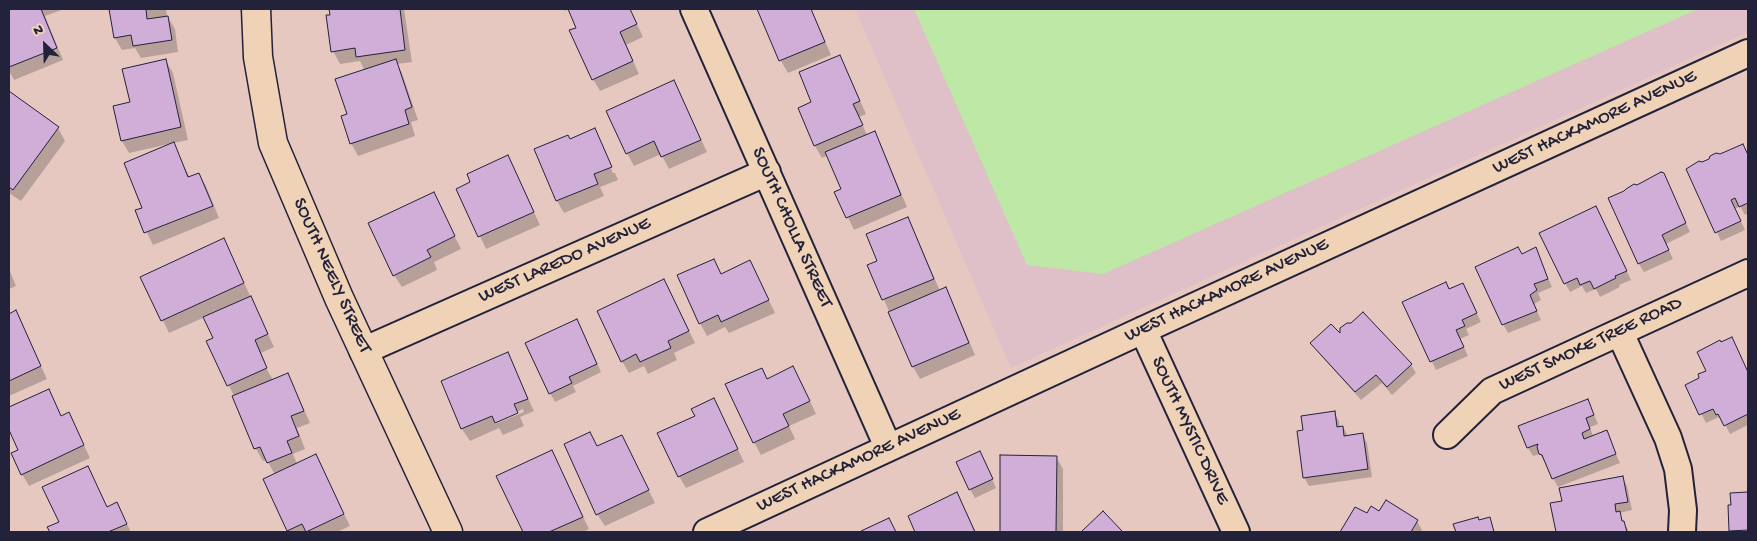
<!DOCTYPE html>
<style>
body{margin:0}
#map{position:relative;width:1757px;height:541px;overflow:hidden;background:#e6c8c1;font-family:"Gochi Hand",sans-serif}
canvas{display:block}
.frame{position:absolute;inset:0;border:10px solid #22223b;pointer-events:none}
.north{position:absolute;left:20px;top:20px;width:50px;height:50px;-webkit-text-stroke:4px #f0d3b7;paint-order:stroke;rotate:336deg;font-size:14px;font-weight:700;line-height:20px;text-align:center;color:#22223b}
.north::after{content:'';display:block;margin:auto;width:18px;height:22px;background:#22223b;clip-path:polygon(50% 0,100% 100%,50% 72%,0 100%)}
</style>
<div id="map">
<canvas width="1757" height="541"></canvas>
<div class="frame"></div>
<div class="north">N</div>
</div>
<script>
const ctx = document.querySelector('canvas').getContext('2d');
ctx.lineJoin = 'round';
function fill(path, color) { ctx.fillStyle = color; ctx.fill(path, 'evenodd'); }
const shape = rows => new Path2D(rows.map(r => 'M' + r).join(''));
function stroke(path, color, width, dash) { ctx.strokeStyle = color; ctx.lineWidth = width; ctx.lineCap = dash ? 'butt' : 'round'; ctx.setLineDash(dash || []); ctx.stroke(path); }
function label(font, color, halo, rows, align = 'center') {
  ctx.font = font + ' "Gochi Hand",sans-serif'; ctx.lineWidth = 4; ctx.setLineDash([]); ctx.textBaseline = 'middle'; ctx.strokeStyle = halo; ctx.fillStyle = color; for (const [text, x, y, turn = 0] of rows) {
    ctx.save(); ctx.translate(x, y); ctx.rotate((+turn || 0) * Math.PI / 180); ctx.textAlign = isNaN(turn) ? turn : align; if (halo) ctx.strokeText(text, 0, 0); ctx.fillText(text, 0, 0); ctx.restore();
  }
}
const built = shape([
 [855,9,1748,9,1748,32,1011,368]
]);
const green = shape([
 [914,9,1698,9,1103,274,1027,265]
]);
const shadow = shape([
 [9,9,64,9,45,16,63,60,14,80,9,71],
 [111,9,166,9,167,16,175,29,178,52,141,58,135,48,122,50,115,38],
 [330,9,404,9,412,62,397,64,402,73,418,120,411,122,415,136,358,156,351,143,348,115,365,71,360,61,340,64,333,51],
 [564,9,630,9,643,37,626,45,639,74,600,91,593,79,578,28,569,9,565,11],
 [759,9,811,9,831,55,788,73,781,61],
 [839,57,846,69,866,114,859,117,867,135,874,133,881,145,907,207,854,230,836,192,842,190,828,155,822,158,815,146,800,108,813,102],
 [166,61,173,73,188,140,173,143,190,178,199,174,206,186,219,218,153,245,136,211,144,208,169,145,169,144,129,153,122,141,131,103],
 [674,82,707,152,669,169,661,154,634,166,627,153],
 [9,93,58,128,65,141,21,201,9,193],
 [594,130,601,141,599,141,613,173,615,173,618,180,600,187,604,196,564,213,557,201,536,150,570,140],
 [1743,145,1748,155,1748,213,1745,215,1740,206,1735,209,1745,230,1721,241,1687,170],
 [508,157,540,225,486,249,458,190,472,183],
 [1668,184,1690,232,1666,244,1673,259,1644,272,1639,264],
 [433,193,461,249,434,262,437,270,402,287,394,275],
 [1600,216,1631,280,1619,285,1620,287,1600,297,1596,289,1586,293,1582,286,1570,292,1565,283],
 [907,218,914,231,940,291,945,289,952,301,975,355,920,379,913,367,869,265,879,261],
 [224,240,274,347,261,353,265,362,263,363,273,380,287,374,294,387,310,423,297,428,305,449,293,454,297,464,316,456,350,526,337,532,289,532,264,480,275,475,267,460,263,461,256,449,234,396,208,342,214,339,205,317,169,333,142,277],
 [1535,249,1552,287,1538,293,1541,300,1534,304,1541,320,1508,333,1503,324,1522,255],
 [713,260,721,275,750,261,775,313,729,333,725,327,707,336,700,323],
 [9,269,16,286,9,289],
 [664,280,695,343,674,353,677,360,648,374,644,366,629,373,622,361],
 [1449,291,1467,293,1481,322,1466,329,1469,335,1460,339,1468,356,1436,370,1404,303],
 [15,312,47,379,9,396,9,315],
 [582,330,601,372,573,386,576,392,555,402,550,393],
 [1341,336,1411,365,1416,373,1392,395,1382,383,1361,400,1317,351,1312,343],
 [1736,347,1748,372,1748,425,1730,434,1724,422,1722,423,1719,417,1706,423,1687,385,1701,379],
 [507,353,534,411,520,417,524,426,503,435,499,428,470,441,462,429,442,382],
 [523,409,524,412,495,424,495,422],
 [767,380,800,380,816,414,789,426,795,439,761,455,754,442],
 [48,390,61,417,69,414,90,458,29,486,22,474,19,451,9,427,9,408],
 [714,400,744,462,686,488,679,476,696,417],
 [1588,401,1598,424,1590,427,1593,436,1606,432,1620,463,1558,487,1540,454,1533,456,1528,448],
 [1334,412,1339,421,1340,428,1343,427,1348,436,1362,434,1367,443,1372,477,1309,486,1304,477,1305,431],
 [622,436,655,503,605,526,597,514,598,448],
 [552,452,589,529,583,532,524,532,498,476],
 [1002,457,1056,457,1063,469,1063,532,1001,532],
 [984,461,996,488,975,498,970,489],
 [88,468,107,508,117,504,131,532,51,532,49,528,60,523],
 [1622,477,1627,486,1632,510,1619,513,1629,532,1557,532,1552,504,1563,502],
 [1748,494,1748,532,1732,532,1732,495],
 [963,506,976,532,917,532,909,516],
 [1356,509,1367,515,1380,513,1417,521,1422,530,1421,532,1341,532],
 [1489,519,1495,532,1457,532,1455,525]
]);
const building = shape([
 [9,9,41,9,57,48,9,67,9,9],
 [109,9,146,9,147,19,168,16,172,40,133,46,131,35,114,38,109,9],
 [329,9,400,9,405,50,356,57,355,48,331,52,326,15,330,15,329,9],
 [568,9,630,9,637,24,620,32,633,61,592,80,569,30,576,28,568,9],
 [757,9,811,9,825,42,779,61,757,9],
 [840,55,860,101,853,104,863,125,814,146,798,108,811,102,799,72,840,55],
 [166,59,181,127,121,141,113,106,130,102,122,69,166,59],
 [396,59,412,107,405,110,409,124,350,144,341,116,347,114,335,79,396,59],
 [674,80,701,140,661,157,654,141,626,154,606,111,674,80],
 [9,91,59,127,13,190,9,187,9,91],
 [595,128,612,167,594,174,598,184,556,201,534,149,568,135,570,139,595,128],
 [875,131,901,195,846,218,834,192,841,189,825,152,875,131],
 [174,142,188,177,199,173,213,206,144,233,135,210,142,208,124,163,174,142],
 [1743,144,1748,155,1748,203,1739,207,1735,198,1731,200,1741,221,1715,233,1686,169,1699,161,1702,162,1709,159,1710,156,1716,153,1720,154,1743,144],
 [508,155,534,212,478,237,456,189,470,182,467,174,508,155],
 [1661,172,1664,173,1686,223,1662,235,1669,250,1638,264,1608,198,1624,191,1626,189,1634,184,1637,185,1661,172],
 [434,192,455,236,427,250,431,257,393,276,368,223,434,192],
 [1596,206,1627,271,1615,276,1616,278,1594,289,1590,281,1580,285,1577,278,1564,284,1539,233,1596,206],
 [908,217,934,279,882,300,867,265,877,261,866,234,908,217],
 [224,238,244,283,161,321,140,277,224,238],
 [1518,247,1522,254,1536,247,1548,279,1534,284,1537,290,1530,295,1537,311,1502,325,1475,267,1518,247],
 [714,259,721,274,750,260,769,300,721,322,718,315,699,324,677,275,714,259],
 [664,279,689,331,668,341,671,348,640,362,636,354,621,362,597,311,664,279],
 [1446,282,1449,289,1463,283,1477,313,1462,320,1465,326,1456,330,1464,347,1430,362,1402,302,1446,282],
 [946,287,969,343,912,367,888,312,946,287],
 [251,296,268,334,255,340,267,368,227,386,206,341,213,338,203,317,251,296],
 [16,310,41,366,9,381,9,314,16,310],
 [1363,312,1412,364,1387,387,1376,375,1355,392,1310,343,1331,324,1340,333,1340,328,1347,323,1351,323,1363,312],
 [577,319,597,364,569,377,572,383,549,394,525,343,577,319],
 [1732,337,1748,372,1748,414,1724,426,1718,414,1716,415,1713,409,1699,415,1685,385,1699,378,1698,374,1706,371,1697,352,1720,340,1721,342,1732,337],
 [508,352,528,399,514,404,518,413,495,423,492,416,461,429,441,381,508,352],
 [793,366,810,401,783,414,789,426,753,443,725,384,762,368,767,379,793,366],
 [288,373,304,411,291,416,299,436,287,441,292,453,267,463,260,447,254,449,232,396,288,373],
 [49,389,61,416,69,412,84,445,21,475,11,453,18,450,9,430,9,407,49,389],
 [714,398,738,449,678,477,657,433,695,416,691,409,714,398],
 [1588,399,1594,415,1586,418,1590,429,1582,433,1584,439,1607,430,1616,454,1552,479,1542,455,1539,454,1537,447,1538,444,1527,448,1518,426,1588,399],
 [1335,411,1337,427,1343,426,1344,436,1363,433,1368,469,1303,478,1297,431,1303,430,1301,416,1335,411],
 [590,432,597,446,622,435,649,490,596,515,564,444,590,432],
 [552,450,583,517,549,532,523,532,496,476,552,450],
 [980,451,993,479,969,490,956,462,980,451],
 [316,454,344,514,306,532,302,524,287,531,263,479,316,454],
 [1000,455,1057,456,1056,532,1000,532,1000,455],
 [88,466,107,507,117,502,127,524,108,532,50,532,47,527,59,522,42,487,88,466],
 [1623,476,1628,502,1615,504,1616,512,1620,511,1622,521,1624,521,1627,532,1556,532,1550,503,1562,501,1559,488,1623,476],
 [957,492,975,532,915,532,908,516,957,492],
 [1748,492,1748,530,1729,531,1728,505,1731,505,1730,493,1748,492],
 [1386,500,1418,520,1411,532,1340,532,1355,507,1367,513,1371,506,1379,511,1386,500],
 [1103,511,1123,532,1081,532,1103,511],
 [1478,517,1479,520,1490,517,1494,532,1456,532,1453,524,1478,517],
 [889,518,896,532,862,532,861,531,889,518]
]);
const street = shape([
 [694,9,888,447],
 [1143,330,1236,532],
 [1620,333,1668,438,1678,469,1683,510,1682,532],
 [363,351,767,172],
 [1447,435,1492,391,1748,273],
 [707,532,1143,330,1748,53]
]);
const secondary = shape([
 [256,9,258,57,273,143,339,298,448,532]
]);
const streetNames = [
 ["WEST HACKAMORE AVENUE",1595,123,-25],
 ["SOUTH CHOLLA STREET",791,228,66],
 ["WEST LAREDO AVENUE",565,261,-24],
 ["SOUTH NEELY STREET",331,276,66],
 ["WEST HACKAMORE AVENUE",1227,291,-25],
 ["WEST SMOKE TREE ROAD",1591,345,-25],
 ["SOUTH MYSTIC DRIVE",1189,431,65],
 ["WEST HACKAMORE AVENUE",859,461,-25]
];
fill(built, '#dfc0c8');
fill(green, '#bee8a5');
fill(shadow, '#0003');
fill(building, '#d0aed8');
stroke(building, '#22223b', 1);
stroke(street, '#22223b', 30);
stroke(secondary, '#22223b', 31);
stroke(street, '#f0d3b7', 26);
stroke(secondary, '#f0d3b7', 28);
label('19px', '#22223b', '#f0d3b7', streetNames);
</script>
